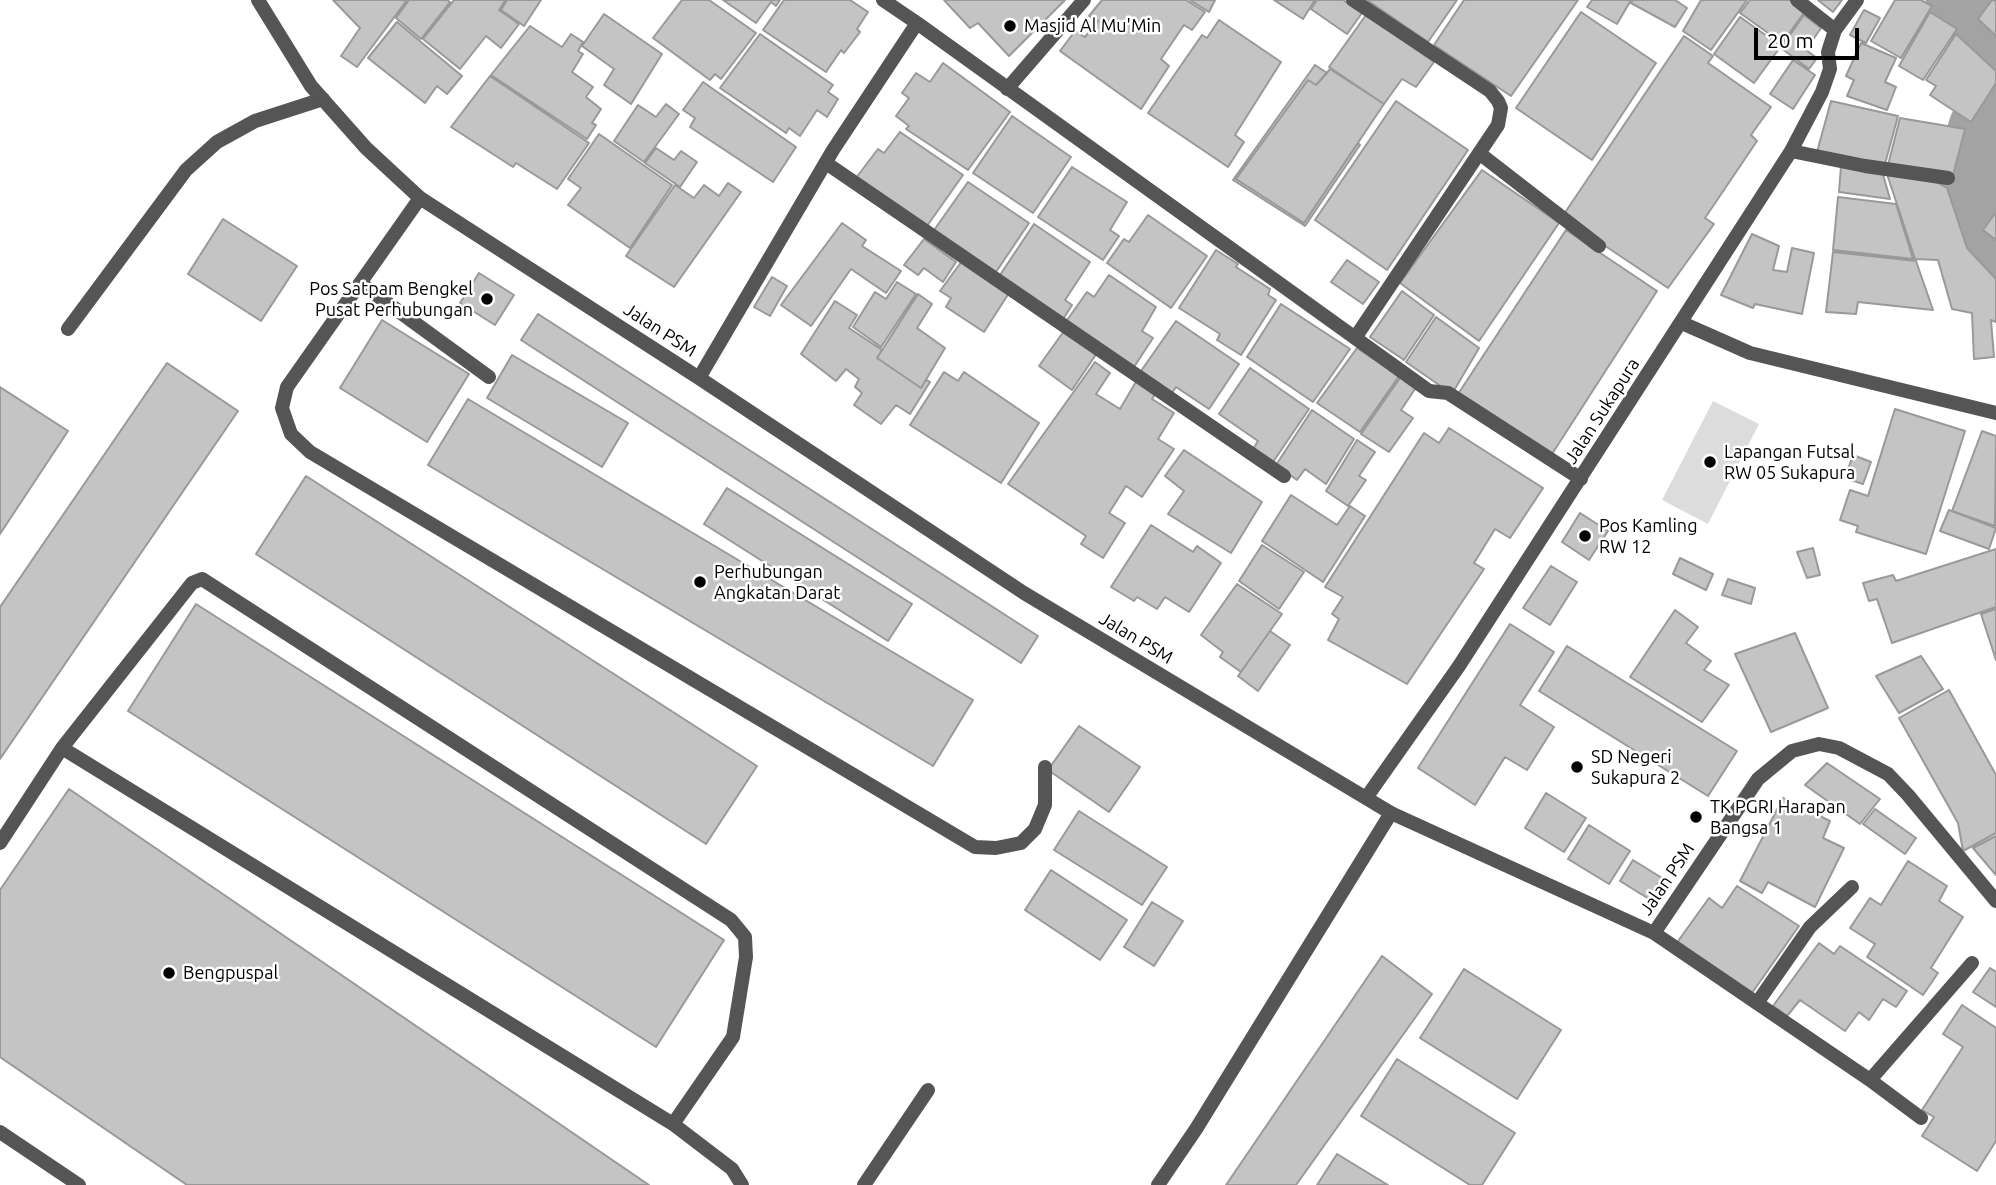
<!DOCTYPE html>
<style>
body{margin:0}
#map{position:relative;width:1996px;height:1185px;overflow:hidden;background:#fff;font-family:Ubuntu,sans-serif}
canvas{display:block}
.scale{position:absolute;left:1754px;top:28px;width:105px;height:32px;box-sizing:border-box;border:4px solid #000;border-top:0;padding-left:9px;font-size:21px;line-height:24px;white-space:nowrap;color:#000;-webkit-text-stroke:5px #fff;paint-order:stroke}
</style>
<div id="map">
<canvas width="1996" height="1185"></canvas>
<div class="scale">20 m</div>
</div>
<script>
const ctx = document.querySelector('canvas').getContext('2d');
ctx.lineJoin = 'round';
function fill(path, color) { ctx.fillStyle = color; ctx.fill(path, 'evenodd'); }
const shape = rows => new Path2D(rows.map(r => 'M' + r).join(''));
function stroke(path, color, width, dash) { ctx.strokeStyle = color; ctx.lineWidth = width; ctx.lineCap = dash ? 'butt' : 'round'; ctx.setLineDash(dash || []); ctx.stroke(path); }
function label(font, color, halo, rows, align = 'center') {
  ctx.font = font + ' Ubuntu,sans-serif'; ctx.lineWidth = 5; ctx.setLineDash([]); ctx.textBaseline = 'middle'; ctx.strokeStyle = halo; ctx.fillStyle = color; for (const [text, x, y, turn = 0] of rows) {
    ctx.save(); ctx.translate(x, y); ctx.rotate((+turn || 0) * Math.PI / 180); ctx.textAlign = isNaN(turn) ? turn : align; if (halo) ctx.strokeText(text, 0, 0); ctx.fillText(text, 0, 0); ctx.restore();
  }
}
const green = shape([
 [1713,401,1759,424,1708,524,1662,500]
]);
const river = shape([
 [1957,0,1996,39],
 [1996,106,1980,127,1973,152,1972,182,1974,212,1983,251,1996,260]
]);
const building = shape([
 [333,0,407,0,357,67,341,56,360,28,333,0],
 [409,0,447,0,450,2,421,39,396,18,409,0],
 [454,0,503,0,505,1,499,10,519,24,501,48,486,36,460,69,423,39,454,0],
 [507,0,541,0,524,26,501,10,507,0],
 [682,0,709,0,756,33,721,79,715,74,710,80,653,38,682,0],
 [723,0,780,0,776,6,771,2,756,23,723,0],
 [784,0,850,0,868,12,857,29,860,32,844,53,841,50,826,72,763,30,784,0],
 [944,0,1065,0,1009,56,978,23,970,28,944,0],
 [1102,0,1186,0,1205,12,1192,30,1184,25,1161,59,1169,66,1141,109,1060,51,1075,31,1085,37,1098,21,1089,16,1102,0],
 [1190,0,1215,0,1209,12,1190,0],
 [1274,0,1315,0,1303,19,1274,0],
 [1317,0,1343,0,1362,13,1347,34,1311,9,1317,0],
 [1367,0,1457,0,1428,42,1367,0],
 [1464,0,1578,0,1511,96,1434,45,1464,0],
 [1592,0,1631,0,1617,24,1587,7,1592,0],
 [1633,0,1675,0,1687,8,1675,27,1631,3,1633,0],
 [1701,0,1747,0,1711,50,1683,31,1701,0],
 [1750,0,1792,0,1806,10,1782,43,1740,13,1750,0],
 [1818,0,1842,0,1833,12,1818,0],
 [1895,0,1921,0,1932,6,1901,58,1871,41,1895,0],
 [1992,0,1996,1,1996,36,1978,19,1992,0],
 [1864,10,1880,18,1866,43,1850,35,1864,10],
 [1581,12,1656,63,1592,160,1516,108,1581,12],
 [1930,12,1957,29,1923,80,1899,66,1930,12],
 [604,14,662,54,631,104,604,85,614,69,582,46,604,14],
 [1366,15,1434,62,1416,87,1402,79,1384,104,1329,67,1366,15],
 [1804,15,1821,28,1806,50,1817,58,1809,69,1781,48,1804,15],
 [1740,17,1781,46,1754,83,1714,54,1740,17],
 [1219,20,1281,62,1235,135,1244,142,1228,167,1148,113,1202,35,1207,38,1219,20],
 [397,22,462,76,447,94,437,86,425,103,368,58,397,22],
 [530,26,562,47,571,34,583,42,578,51,583,54,572,72,593,87,586,97,601,109,592,123,596,125,587,139,491,75,530,26],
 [760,34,833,85,828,92,838,99,827,117,817,110,800,136,789,128,786,133,720,88,760,34],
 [1956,34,1996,71,1996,83,1971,122,1930,95,1936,86,1926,80,1956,34],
 [1684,36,1713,56,1708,63,1771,107,1751,135,1757,141,1705,218,1714,224,1668,288,1562,217,1684,36],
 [1861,43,1896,58,1885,82,1896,87,1887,110,1847,96,1854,80,1846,76,1861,43],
 [1793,60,1815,75,1793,109,1770,94,1793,60],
 [943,63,1010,112,968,170,906,129,909,126,896,116,909,98,902,93,916,73,930,82,943,63],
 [1315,65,1327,73,1316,85,1308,80,1236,179,1304,223,1358,143,1360,145,1305,226,1233,180,1315,65],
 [1330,69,1384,104,1304,223,1236,179,1308,80,1316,85,1330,69],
 [490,76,589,143,557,189,516,163,513,167,451,127,490,76],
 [703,82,796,147,773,182,690,127,695,118,683,110,703,82],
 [1396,101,1468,150,1387,270,1315,220,1396,101],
 [1831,101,1898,116,1885,164,1817,152,1831,101],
 [666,104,679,114,644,162,614,141,638,105,656,117,666,104],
 [1012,116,1071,157,1033,213,973,173,1012,116],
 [1900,118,1965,129,1953,175,1888,165,1900,118],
 [900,132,963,175,927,226,856,178,878,149,884,153,900,132],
 [599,134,672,185,630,248,568,205,581,188,568,179,599,134],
 [656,148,674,160,681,151,697,162,680,187,645,163,656,148],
 [1841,166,1882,171,1890,199,1839,192,1841,166],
 [1072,167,1127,202,1110,230,1119,236,1103,260,1038,217,1072,167],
 [1482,170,1559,223,1479,341,1400,283,1482,170],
 [1887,174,1938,183,1947,188,1967,248,1996,279,1996,322,1991,320,1994,357,1974,359,1972,313,1952,309,1938,260,1915,259,1887,174],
 [968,182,1029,223,994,275,932,233,968,182],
 [728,183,741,192,674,287,626,256,675,185,694,198,704,185,719,196,728,183],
 [1838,197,1896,204,1913,259,1833,250,1838,197],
 [1996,212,1996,240,1983,230,1996,212],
 [1148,215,1207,256,1171,308,1107,263,1124,239,1129,242,1148,215],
 [223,219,297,266,261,321,188,274,223,219],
 [842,223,866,240,862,246,901,271,886,293,851,269,811,326,781,305,842,223],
 [1034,224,1090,262,1065,300,1072,305,1062,321,998,278,1034,224],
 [1566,230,1657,291,1552,454,1458,394,1566,230],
 [1752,234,1779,246,1773,270,1787,272,1792,248,1814,253,1802,314,1755,304,1753,308,1721,295,1752,234],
 [924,239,956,262,943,282,924,268,918,275,904,265,924,239],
 [1216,250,1238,264,1236,267,1270,289,1268,295,1276,300,1241,355,1217,340,1220,334,1179,308,1216,250],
 [1833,252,1916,261,1933,310,1858,302,1856,314,1826,312,1833,252],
 [1347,260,1379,282,1363,304,1331,282,1347,260],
 [962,261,1009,293,984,332,946,307,951,298,940,291,962,261],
 [479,273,514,295,495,325,460,303,479,273],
 [1109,275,1156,307,1142,331,1153,338,1132,370,1065,323,1087,292,1094,297,1109,275],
 [772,277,787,286,770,316,754,307,772,277],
 [897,282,916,294,881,347,853,327,875,292,886,299,897,282],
 [1402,291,1434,315,1404,360,1370,337,1402,291],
 [918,294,932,304,917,328,945,348,921,388,877,358,918,294],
 [835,301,857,315,849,328,882,350,877,358,921,388,926,380,930,382,910,414,896,405,881,424,854,405,862,393,855,387,859,379,846,369,836,381,801,354,835,301],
 [1281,304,1350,349,1313,402,1247,357,1281,304],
 [538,314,1038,636,1021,663,521,340,538,314],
 [1436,317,1479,348,1452,394,1406,362,1436,317],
 [382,320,469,374,427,442,340,388,382,320],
 [1176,321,1239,364,1209,409,1176,387,1172,393,1141,371,1176,321],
 [1064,331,1097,353,1072,390,1039,366,1064,331],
 [1357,348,1399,376,1360,432,1317,403,1357,348],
 [512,355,628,423,602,467,487,398,512,355],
 [1095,362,1110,373,1096,394,1120,409,1137,380,1156,393,1152,399,1174,413,1158,439,1174,449,1142,497,1126,486,1109,513,1125,523,1103,558,1081,544,1086,536,1008,484,1095,362],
 [167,363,238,411,0,759,0,607,167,363],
 [1250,368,1309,409,1273,462,1253,449,1258,441,1219,414,1250,368],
 [944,372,958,381,964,372,1039,423,1001,483,910,425,944,372],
 [1402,375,1417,386,1401,410,1413,418,1389,452,1361,434,1402,375],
 [0,387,68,431,0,534,0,387],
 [468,399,973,700,933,766,428,465,468,399],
 [1895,409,1965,431,1926,554,1856,532,1858,526,1840,520,1850,490,1868,496,1895,409],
 [1312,410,1354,439,1326,484,1305,469,1297,480,1276,465,1312,410],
 [1449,428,1543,488,1510,538,1495,529,1474,563,1484,569,1407,684,1328,640,1339,619,1332,614,1343,597,1325,587,1424,433,1439,443,1449,428],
 [1982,431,1996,436,1995,526,1952,511,1982,431],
 [1357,440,1375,452,1359,476,1366,480,1348,506,1326,491,1357,440],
 [1184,450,1262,502,1231,553,1168,514,1184,491,1165,476,1184,450],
 [1853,455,1871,462,1863,484,1845,478,1853,455],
 [306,476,757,766,706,844,256,554,306,476],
 [727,488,912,604,888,641,704,524,727,488],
 [1291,495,1337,525,1350,506,1365,516,1323,582,1262,541,1291,495],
 [1949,510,1996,528,1989,549,1940,531,1949,510],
 [1580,513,1608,531,1589,560,1562,542,1580,513],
 [1151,525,1193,552,1197,546,1221,563,1189,612,1165,597,1157,609,1137,597,1134,601,1111,587,1151,525],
 [1262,545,1304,572,1279,609,1239,581,1262,545],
 [1813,548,1820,575,1807,578,1797,552,1813,548],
 [1996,549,1996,607,1892,643,1877,599,1869,601,1863,583,1893,575,1896,581,1996,549],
 [1680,558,1713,574,1706,590,1673,574,1680,558],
 [1551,566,1577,582,1550,625,1523,608,1551,566],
 [1728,579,1755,588,1751,604,1722,595,1728,579],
 [1237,584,1282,614,1241,672,1220,657,1223,652,1201,635,1237,584],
 [196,604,724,940,656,1047,128,711,196,604],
 [1996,609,1996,660,1981,614,1996,609],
 [1675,610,1698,627,1686,643,1711,661,1704,670,1729,685,1702,722,1630,677,1675,610],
 [1510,624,1554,652,1520,705,1554,727,1527,770,1505,757,1475,805,1418,768,1510,624],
 [1270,631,1290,645,1258,691,1238,676,1270,631],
 [1795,633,1828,708,1771,732,1735,654,1795,633],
 [1567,646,1737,751,1708,796,1539,691,1567,646],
 [1921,656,1943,689,1899,713,1876,676,1921,656],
 [1949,690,1996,775,1996,833,1963,851,1958,823,1899,718,1949,690],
 [1079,726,1140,767,1109,812,1048,770,1079,726],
 [1827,763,1880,799,1860,824,1805,785,1827,763],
 [69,789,649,1185,187,1185,0,1057,0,890,69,789],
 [1546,793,1586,818,1564,852,1525,828,1546,793],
 [1783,798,1830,821,1823,838,1844,848,1815,907,1768,882,1762,893,1740,881,1783,798],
 [1875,809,1916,838,1905,854,1863,824,1875,809],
 [1079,811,1167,867,1142,905,1054,850,1079,811],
 [1589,825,1630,851,1609,884,1568,859,1589,825],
 [1996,836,1996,875,1973,848,1996,836],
 [1633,860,1662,878,1649,899,1620,881,1633,860],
 [1908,861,1947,886,1939,901,1963,917,1931,968,1938,973,1923,995,1867,957,1875,944,1850,928,1870,898,1881,905,1908,861],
 [1051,870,1127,920,1100,960,1025,910,1051,870],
 [1737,886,1799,926,1752,993,1676,944,1709,898,1722,908,1737,886],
 [1152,902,1183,921,1154,966,1124,947,1152,902],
 [1819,943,1834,954,1840,946,1907,991,1896,1007,1883,999,1869,1020,1859,1012,1845,1031,1800,1000,1787,1016,1773,1006,1819,943],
 [1382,956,1432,994,1296,1185,1226,1185,1382,956],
 [1990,968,1996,972,1996,1007,1973,992,1990,968],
 [1464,969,1561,1030,1517,1099,1420,1038,1464,969],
 [1962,1005,1996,1028,1996,1141,1977,1171,1922,1136,1934,1117,1922,1110,1963,1047,1943,1034,1962,1005],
 [1397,1059,1515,1133,1482,1185,1470,1185,1361,1116,1397,1059],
 [1337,1154,1388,1185,1317,1185,1337,1154]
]);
const lane = shape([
 [420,198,287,387,282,408,291,434,310,452,975,847,996,848,1021,843,1035,829,1045,805,1045,767],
 [360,283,489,377],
 [68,329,186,170,217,142,255,121,323,99],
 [62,748,673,1124,732,1169,742,1185],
 [0,843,62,748,192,583,202,579,731,920,745,937,746,957,733,1037,673,1124],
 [0,1132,79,1185],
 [864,1185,928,1090],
 [1158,1185,1196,1129,1391,813]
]);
const street = shape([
 [258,0,311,86,366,148,420,198,699,378,1024,593,1391,813,1654,933,1758,779,1792,751,1819,744,1839,748,1888,774,1908,795,1996,901],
 [883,0,917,23],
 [1353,0,1490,91,1498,101,1501,108,1498,125,1355,338],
 [1797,0,1835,30],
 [1007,89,1084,0],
 [1791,151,1865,166,1948,178],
 [1479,153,1599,246],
 [826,163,1284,476],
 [1682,323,1750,353,1996,413],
 [699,378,833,150,917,23,1429,391,1448,393,1581,479],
 [1366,798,1459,666,1791,151,1822,92,1830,69,1828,52,1835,30,1857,0],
 [1654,933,1870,1080,1921,1118],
 [1757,1003,1810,927,1852,887],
 [1870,1080,1972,963]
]);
const markers = [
 [1010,26,7,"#000"],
 [487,299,7,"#000"],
 [1710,462,7,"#000"],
 [1585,536,7,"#000"],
 [700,582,7,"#000"],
 [1577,767,7,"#000"],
 [1696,817,7,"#000"],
 [169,973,7,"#000"]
];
const poiNames = [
 ["Masjid Al Mu'Min",1024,26],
 ["Pos Satpam Bengkel",473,289,"right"],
 ["Pusat Perhubungan",473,310,"right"],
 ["Lapangan Futsal",1724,452],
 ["RW 05 Sukapura",1724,473],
 ["Pos Kamling",1599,526],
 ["RW 12",1599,547],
 ["Perhubungan",714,572],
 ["Angkatan Darat",714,593],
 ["SD Negeri",1591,757],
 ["Sukapura 2",1591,778],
 ["TK PGRI Harapan",1710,807],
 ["Bangsa 1",1710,828],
 ["Bengpuspal",183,973]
];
const streetNames = [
 ["Jalan PSM",660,330,33],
 ["Jalan Sukapura",1602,411,-57],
 ["Jalan PSM",1136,638,31],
 ["Jalan PSM",1667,879,-56]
];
fill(green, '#dcdcdc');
stroke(river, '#a3a3a3', 63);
fill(building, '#c4c4c4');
stroke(building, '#999', 2);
stroke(lane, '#555', 14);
stroke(street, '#555', 14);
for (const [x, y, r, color] of markers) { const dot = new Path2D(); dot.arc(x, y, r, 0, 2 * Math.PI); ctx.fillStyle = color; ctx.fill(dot); stroke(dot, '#fff', 2.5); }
label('18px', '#000', '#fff', poiNames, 'left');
label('18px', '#000', '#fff', streetNames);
</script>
